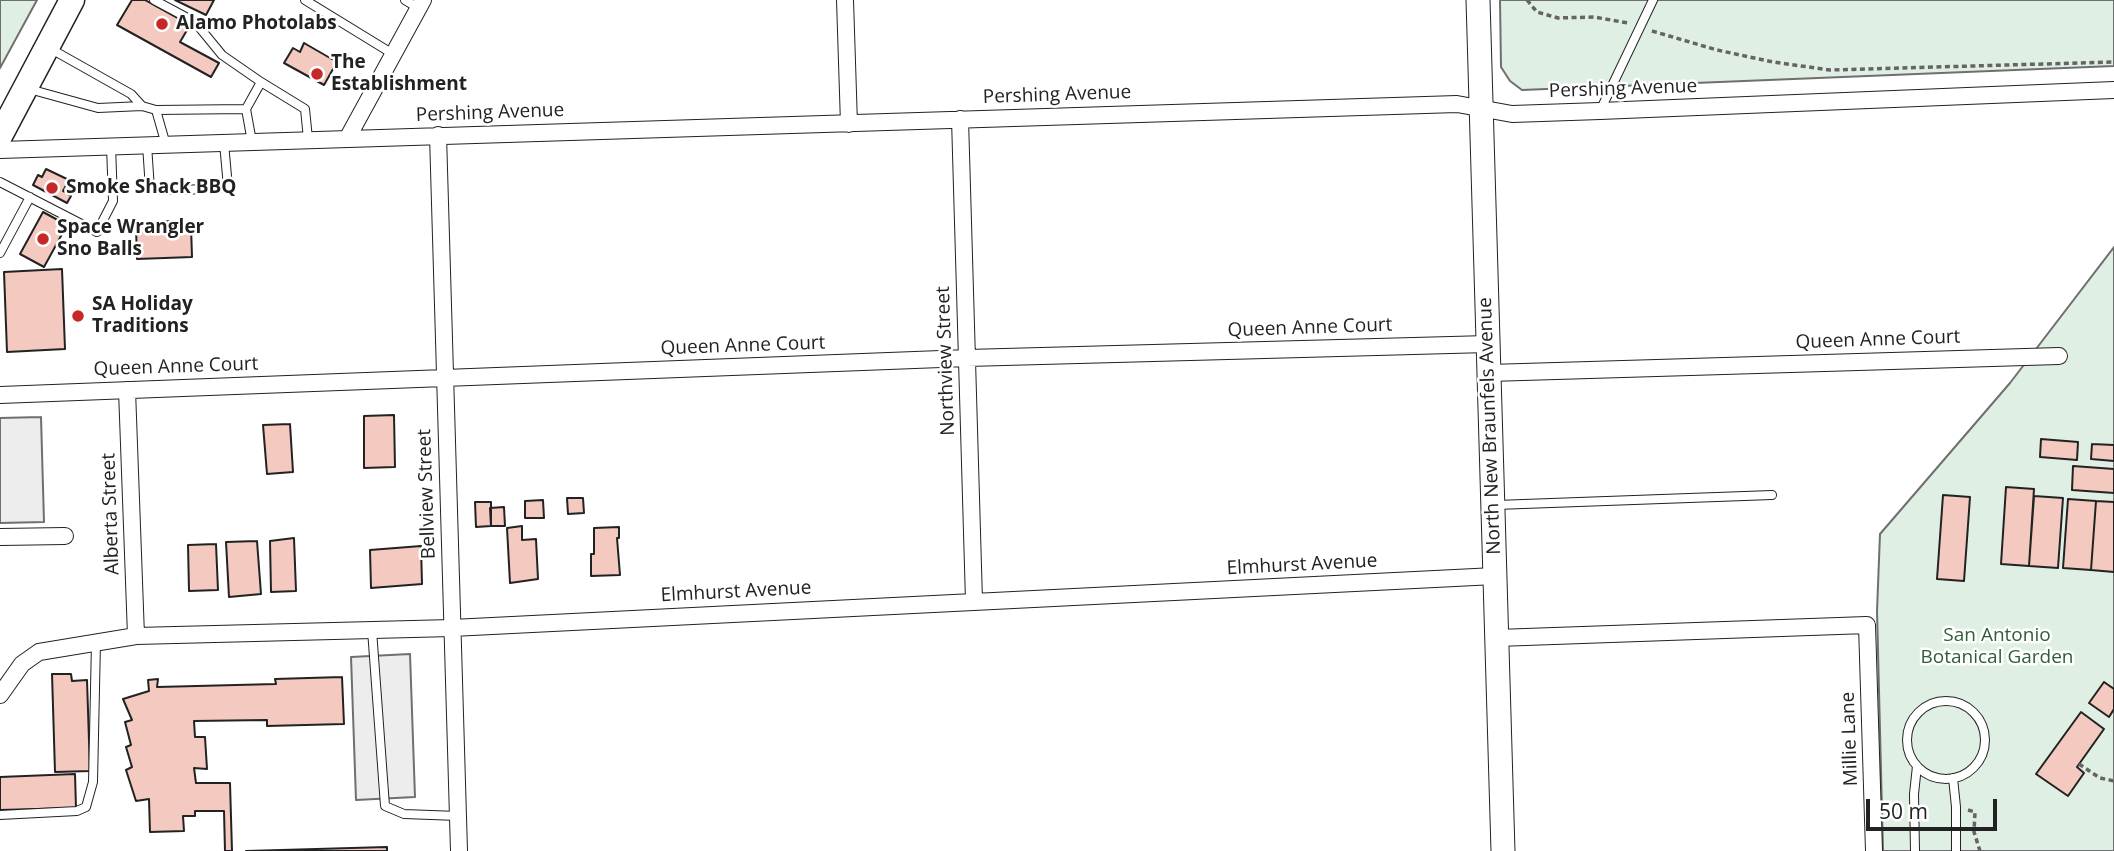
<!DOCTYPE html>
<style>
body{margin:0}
#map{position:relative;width:2114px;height:851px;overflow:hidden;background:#fff;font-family:"Open Sans",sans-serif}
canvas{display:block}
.scale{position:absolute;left:1866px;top:799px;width:131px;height:32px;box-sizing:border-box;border:4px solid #222;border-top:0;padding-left:9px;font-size:21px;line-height:24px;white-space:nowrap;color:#222;-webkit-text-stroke:5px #fff;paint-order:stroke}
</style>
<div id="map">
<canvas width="2114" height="851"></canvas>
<div class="scale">50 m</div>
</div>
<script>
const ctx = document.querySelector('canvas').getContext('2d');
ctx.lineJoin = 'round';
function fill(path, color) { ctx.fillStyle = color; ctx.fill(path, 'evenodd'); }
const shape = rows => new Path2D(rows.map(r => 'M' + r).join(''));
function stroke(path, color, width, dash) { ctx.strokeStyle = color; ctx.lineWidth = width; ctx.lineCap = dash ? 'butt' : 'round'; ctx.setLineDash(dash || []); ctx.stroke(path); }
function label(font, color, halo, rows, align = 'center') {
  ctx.font = font + ' "Open Sans",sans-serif'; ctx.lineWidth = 5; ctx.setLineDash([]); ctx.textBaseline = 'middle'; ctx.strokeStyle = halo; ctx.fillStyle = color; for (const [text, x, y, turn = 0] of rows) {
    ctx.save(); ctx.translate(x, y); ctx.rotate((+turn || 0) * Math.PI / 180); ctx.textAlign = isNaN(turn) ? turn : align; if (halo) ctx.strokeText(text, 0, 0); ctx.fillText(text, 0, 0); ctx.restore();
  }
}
const green = shape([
 [0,0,37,0,0,68,0,0],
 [1500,0,2114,0,2114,66,1522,90,1510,81,1501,67,1500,0],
 [2114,247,2114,851,1883,851,1877,611,1880,534,2010,383,2114,247]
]);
const parking = shape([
 [41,417,44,522,0,523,0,418,41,417],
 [410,654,415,797,356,800,351,657,410,654]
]);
const building = shape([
 [132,0,145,0,190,25,180,42,219,63,211,77,117,25,132,0],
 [175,0,214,0,206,15,175,0],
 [304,43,337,62,324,85,284,63,293,48,300,52,304,43],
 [46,169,69,180,63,191,71,196,67,203,33,185,38,175,42,177,46,169],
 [43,212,67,225,44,267,20,254,43,212],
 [172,221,173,227,191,226,192,257,137,259,136,228,140,228,140,223,172,221],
 [62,269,65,349,7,352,4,272,62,269],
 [394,415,395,467,364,468,364,416,394,415],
 [290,424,293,472,267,474,263,425,290,424],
 [2041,439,2078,442,2077,460,2040,457,2041,439],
 [2092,444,2114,445,2114,461,2091,459,2092,444],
 [2073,466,2114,469,2114,493,2072,490,2073,466],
 [2006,487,2034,489,2029,566,2001,564,2006,487],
 [1943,495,1970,497,1964,581,1937,579,1943,495],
 [2034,496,2063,498,2058,568,2029,566,2034,496],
 [567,498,583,498,584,513,568,514,567,498],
 [2068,499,2096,501,2091,570,2063,568,2068,499],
 [543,500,544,518,525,518,525,501,543,500],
 [2096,501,2114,502,2114,572,2091,570,2096,501],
 [475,502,491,502,491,526,476,527,475,502],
 [504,507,505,526,491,526,490,508,504,507],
 [522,526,522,540,536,539,538,579,510,583,507,528,522,526],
 [619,527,619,538,617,538,620,575,591,576,591,554,594,554,594,528,619,527],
 [294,538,296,591,271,592,270,541,294,538],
 [257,541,261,594,229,597,226,542,257,541],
 [216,544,218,590,189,591,188,545,216,544],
 [421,546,422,584,371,588,370,550,421,546],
 [52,674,71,674,72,681,87,680,90,771,55,772,52,674],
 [342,677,344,724,267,726,267,720,194,721,195,737,205,737,207,769,194,768,196,783,230,783,232,851,225,851,224,811,195,811,195,816,183,816,184,831,150,832,149,799,136,801,126,770,132,767,126,747,131,745,125,722,132,720,123,699,149,691,148,680,158,679,157,687,276,684,275,679,342,677],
 [2104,682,2114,689,2114,709,2109,717,2089,703,2104,682],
 [2081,712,2104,729,2077,767,2084,773,2068,796,2036,774,2081,712],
 [75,774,76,808,0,810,0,777,75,774],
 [387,847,387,851,246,851,387,847]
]);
const path = shape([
 [1527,0,1537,12,1558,18,1594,17,1628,23],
 [1652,31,1717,50,1773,62,1830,70,2114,62],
 [2079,764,2100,778,2114,781],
 [1968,810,1975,812,1974,832,1980,851]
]);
const lane = shape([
 [154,0,195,22,222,55,261,82],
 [305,0,393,54],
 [405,0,418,8],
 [51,49,131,94,142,106,156,110,166,145],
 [29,89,98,108,142,106],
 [246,109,261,82,305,109,308,139],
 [156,110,246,109,252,142],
 [1600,111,1653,0],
 [147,145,150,189,186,190,228,187,224,143],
 [0,182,97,232,113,201,111,146],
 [0,253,30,197],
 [1496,505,1772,495],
 [372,630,385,806,404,814,458,816],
 '1907 740a39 39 0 1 1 78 0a39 39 0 1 1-78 0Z',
 [1953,778,1956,807,1956,851],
 [0,815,77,811,86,807,93,782,96,642],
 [1915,851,1914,794,1917,766]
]);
const street = shape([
 [845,0,849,124],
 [960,119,974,601],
 [438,135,459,851],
 [347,139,423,0],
 [0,150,1457,104,1512,114,1600,111,2114,90],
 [1489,373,2059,356],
 [127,390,136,636],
 [0,395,967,358,1488,344],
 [0,537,65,536],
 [1497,638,1867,625,1874,851],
 [0,695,22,664,39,652,136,636,452,628,1495,576]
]);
const secondary = shape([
 [1478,0,1503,851]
]);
const primary = shape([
 [0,136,72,0]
]);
const markers = [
 [162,24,7,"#c62828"],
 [317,74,7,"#c62828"],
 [52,188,7,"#c62828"],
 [43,239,7,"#c62828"],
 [78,316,7,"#c62828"]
];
const poiNames = [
 ["Alamo Photolabs",176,24],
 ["The",331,63],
 ["Establishment",331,85],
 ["Smoke Shack BBQ",66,188],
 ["Space Wrangler",57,228],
 ["Sno Balls",57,250],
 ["SA Holiday",92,305],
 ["Traditions",92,327]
];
const streetNames = [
 ["Pershing Avenue",1623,89,-2],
 ["Pershing Avenue",1057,95,-2],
 ["Pershing Avenue",490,113,-2],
 ["Queen Anne Court",1310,328,-2],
 ["Queen Anne Court",1878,340,-2],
 ["Queen Anne Court",743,346,-2],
 ["Northview Street",946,361,-92],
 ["Queen Anne Court",176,367,-2],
 ["North New Braunfels Avenue",1490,426,-92],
 ["Bellview Street",427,494,-92],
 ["Alberta Street",111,514,-92],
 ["Elmhurst Avenue",1302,565,-3],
 ["Elmhurst Avenue",736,592,-3],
 ["Millie Lane",1850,739,-92]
];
const parkNames = [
 ["San Antonio",1997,636],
 ["Botanical Garden",1997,658]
];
fill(green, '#e0efe3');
stroke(green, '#6f6f6f', 2);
fill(parking, '#ededed');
stroke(parking, '#6f6f6f', 2);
fill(building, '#f3c9c0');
stroke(building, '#222', 2);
stroke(lane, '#222', 10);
stroke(street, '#222', 18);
stroke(secondary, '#222', 25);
stroke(primary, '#222', 27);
stroke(path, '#646464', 3.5, [5, 3.5]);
stroke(lane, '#fff', 8);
stroke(street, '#fff', 16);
stroke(secondary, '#fff', 23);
stroke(primary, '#fff', 24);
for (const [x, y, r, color] of markers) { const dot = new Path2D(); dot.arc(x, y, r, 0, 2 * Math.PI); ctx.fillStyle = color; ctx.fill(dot); stroke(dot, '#fff', 2.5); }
label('bold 19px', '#222', '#fff', poiNames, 'left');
label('19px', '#222', '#fff', streetNames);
label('19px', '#2f5e38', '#fff', parkNames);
</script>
